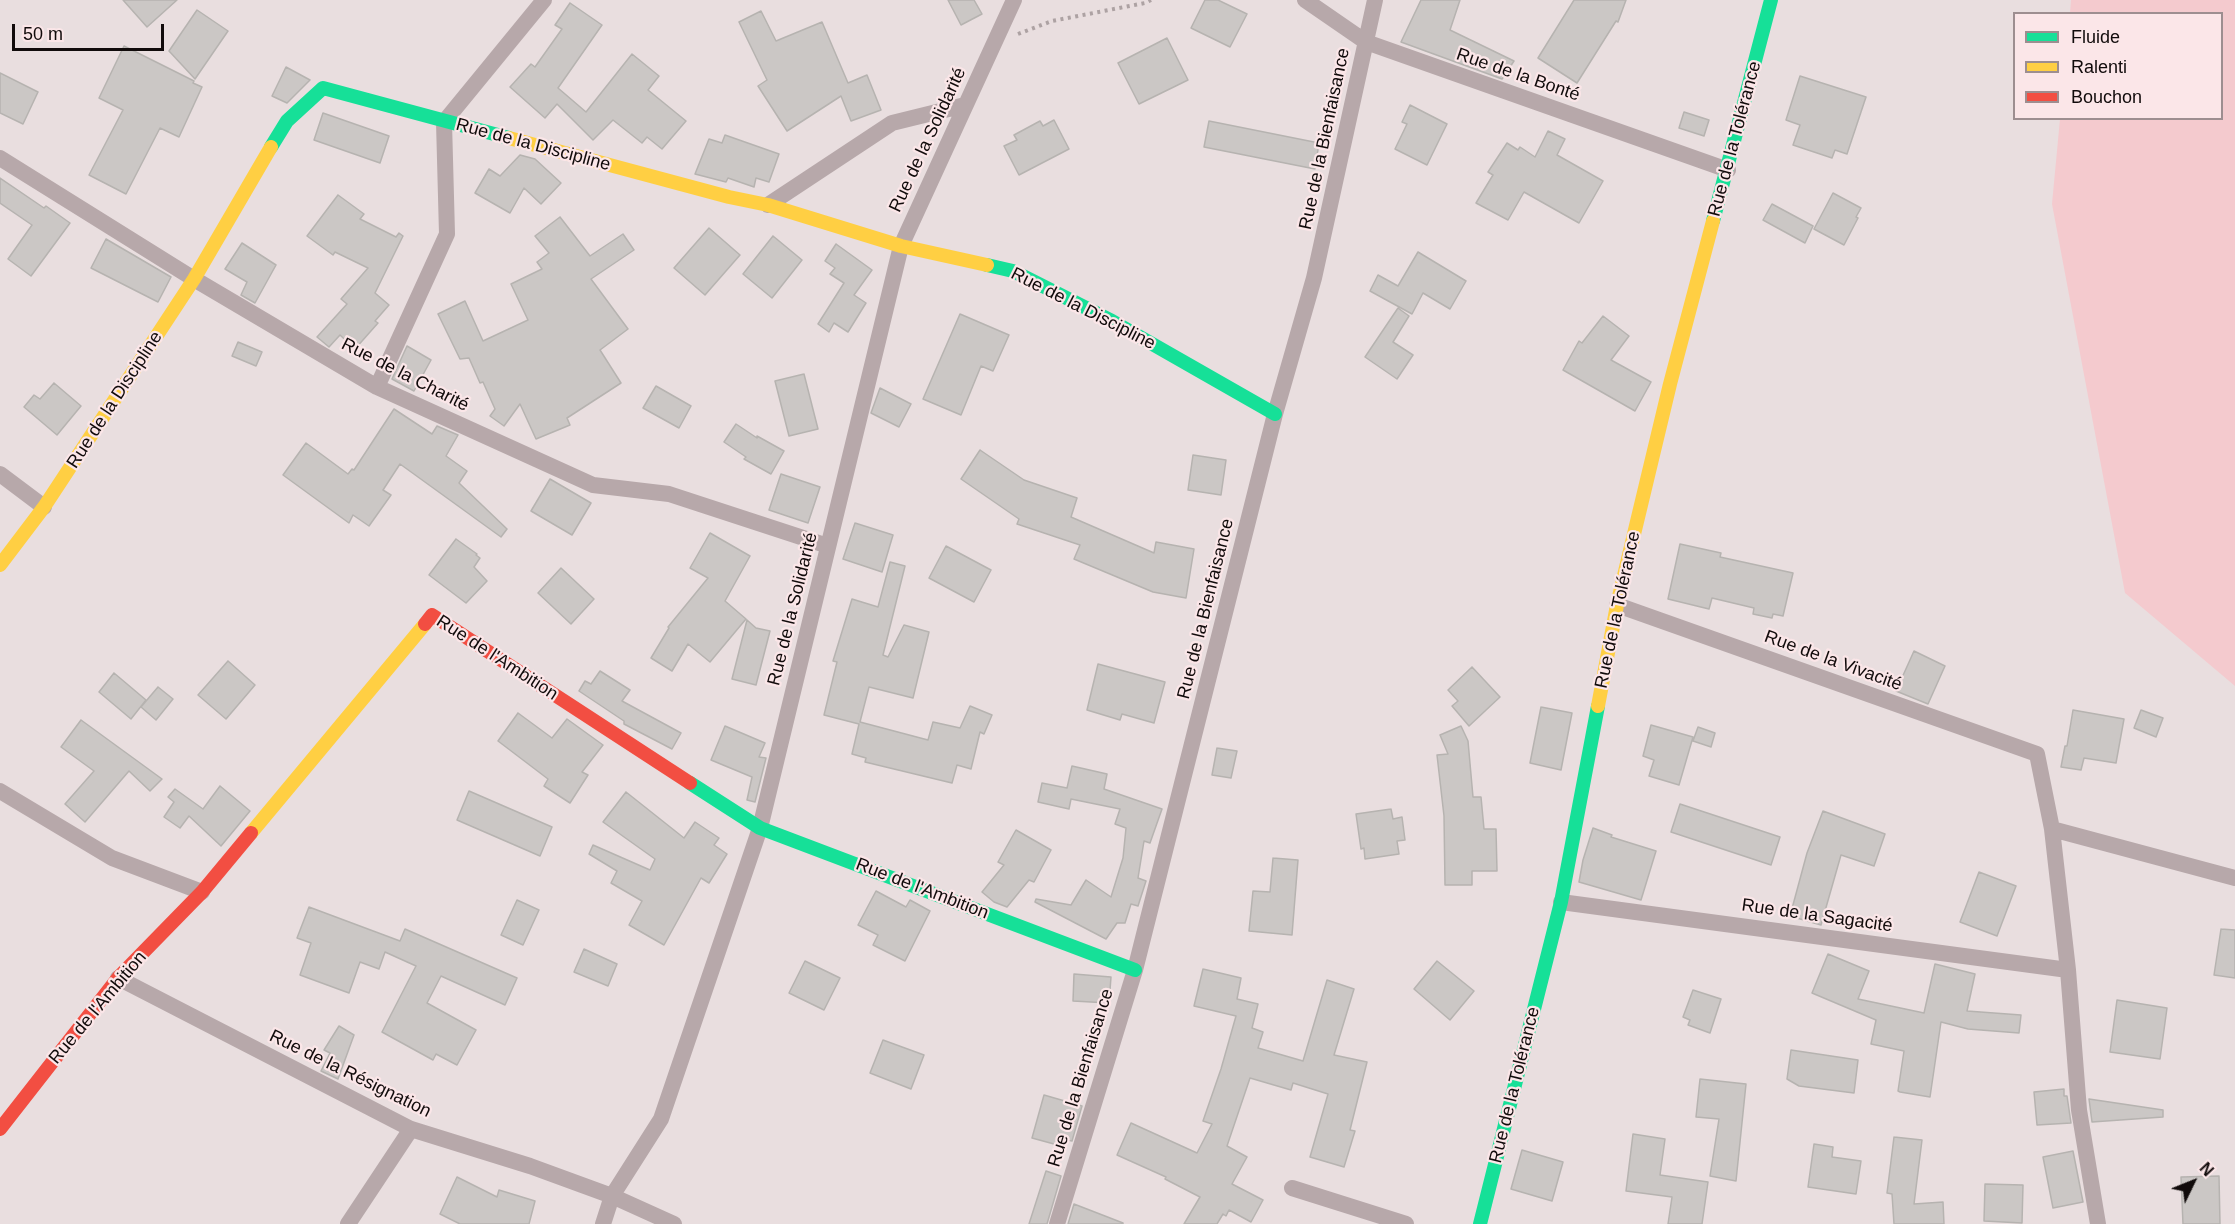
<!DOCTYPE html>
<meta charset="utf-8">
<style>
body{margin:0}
#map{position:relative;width:2235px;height:1224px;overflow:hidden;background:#e9dedf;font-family:Helvetica,sans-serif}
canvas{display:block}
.legend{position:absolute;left:2013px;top:12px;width:210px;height:108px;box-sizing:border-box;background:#fbe6e8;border:2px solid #9d8e90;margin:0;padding:8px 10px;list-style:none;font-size:18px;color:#110b0b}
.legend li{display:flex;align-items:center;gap:12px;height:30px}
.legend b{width:30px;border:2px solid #9d8e90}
.north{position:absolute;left:2163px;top:1152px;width:60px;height:60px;-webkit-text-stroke:4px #fbe6e8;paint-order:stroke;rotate:47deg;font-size:16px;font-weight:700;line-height:24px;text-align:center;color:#110b0b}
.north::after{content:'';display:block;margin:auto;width:21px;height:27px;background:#110b0b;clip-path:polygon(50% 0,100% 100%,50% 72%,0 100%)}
.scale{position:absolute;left:12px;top:24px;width:152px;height:27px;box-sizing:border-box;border:3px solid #110b0b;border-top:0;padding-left:8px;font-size:18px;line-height:21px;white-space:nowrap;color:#110b0b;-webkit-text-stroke:4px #fbe6e8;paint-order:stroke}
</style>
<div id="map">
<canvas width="2235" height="1224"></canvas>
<ul class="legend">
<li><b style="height:8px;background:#16e098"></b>Fluide</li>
<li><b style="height:8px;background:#ffcf43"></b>Ralenti</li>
<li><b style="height:8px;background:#f24e42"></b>Bouchon</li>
</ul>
<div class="north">N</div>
<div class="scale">50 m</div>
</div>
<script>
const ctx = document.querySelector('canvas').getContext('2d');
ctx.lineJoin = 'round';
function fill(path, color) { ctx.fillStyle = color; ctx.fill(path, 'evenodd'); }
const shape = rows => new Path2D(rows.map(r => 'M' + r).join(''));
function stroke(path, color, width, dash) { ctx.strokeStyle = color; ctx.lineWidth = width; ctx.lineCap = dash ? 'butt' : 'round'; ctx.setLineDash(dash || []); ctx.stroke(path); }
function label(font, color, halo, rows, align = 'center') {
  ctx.font = font + ' Helvetica,sans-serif'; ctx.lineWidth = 4.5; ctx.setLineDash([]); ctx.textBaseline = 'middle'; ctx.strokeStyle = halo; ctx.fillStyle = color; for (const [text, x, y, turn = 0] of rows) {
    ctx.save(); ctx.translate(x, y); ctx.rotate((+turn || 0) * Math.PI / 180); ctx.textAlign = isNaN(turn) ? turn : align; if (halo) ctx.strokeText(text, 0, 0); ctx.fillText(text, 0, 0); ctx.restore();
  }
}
const green = shape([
 [2071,0,2235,0,2235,686,2125,593,2052,204,2060,119,2222,118,2222,14,2070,13]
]);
const building = shape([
 [123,0,177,0,147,27,123,0],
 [948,0,974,0,982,14,961,25,948,0],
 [1205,0,1218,0,1247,14,1230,47,1191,28,1205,0],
 [1421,0,1460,0,1450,30,1514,61,1502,79,1401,42,1421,0],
 [1574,0,1626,0,1618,22,1616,21,1577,83,1538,58,1574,0],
 [570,3,602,25,558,88,586,112,632,54,659,76,648,90,686,121,662,149,647,137,642,143,613,120,593,140,557,104,545,118,510,87,531,64,535,67,562,29,555,25,570,3],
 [197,10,228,31,195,79,169,51,197,10],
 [761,11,776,41,822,22,848,83,867,75,881,110,851,121,841,96,787,131,758,86,767,80,739,22,761,11],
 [1167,38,1188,80,1139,104,1118,63,1167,38],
 [124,46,194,81,193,83,202,87,179,137,160,128,126,194,89,175,123,110,99,98,124,46],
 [286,67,310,80,287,103,272,96,286,67],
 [0,73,38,92,23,124,0,113,0,73],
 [1800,76,1866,97,1847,154,1835,150,1832,158,1793,145,1800,125,1786,120,1800,76],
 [1410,105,1447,124,1427,165,1395,149,1407,124,1402,122,1410,105],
 [1684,112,1709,120,1704,136,1679,128,1684,112],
 [323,113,389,136,380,163,314,140,323,113],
 [1054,120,1069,149,1019,175,1004,146,1017,140,1014,135,1040,121,1043,126,1054,120],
 [1209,121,1319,143,1315,169,1204,147,1209,121],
 [1548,131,1565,139,1557,155,1603,181,1579,223,1524,192,1508,220,1476,203,1493,175,1488,172,1507,143,1518,150,1520,147,1535,157,1548,131],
 [725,135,779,154,769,182,756,178,754,187,728,178,726,182,695,174,709,139,722,143,725,135],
 [520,155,535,159,561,183,541,204,524,188,510,213,475,193,489,169,500,176,520,155],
 [0,178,44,208,46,206,70,223,31,276,8,259,32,225,0,203,0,178],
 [1833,193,1861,208,1856,217,1858,218,1844,245,1814,229,1833,193],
 [338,195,364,214,360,219,396,237,399,233,403,236,375,293,389,305,375,321,378,323,355,349,340,335,329,347,317,337,347,304,341,299,368,268,335,252,333,255,307,236,338,195],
 [1772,204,1813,226,1805,243,1763,220,1772,204],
 [560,217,590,256,623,234,634,250,591,279,628,329,600,350,621,383,567,418,570,425,536,439,520,404,504,426,490,416,495,409,483,382,480,383,469,358,460,359,438,314,465,301,483,341,528,320,511,284,542,269,537,262,549,253,535,236,560,217],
 [709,228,740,255,705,295,674,268,709,228],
 [773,236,802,260,772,298,743,274,773,236],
 [106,239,171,277,158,302,91,268,106,239],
 [242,243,276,265,255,303,241,295,247,282,225,269,242,243],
 [836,244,872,270,854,295,866,303,848,332,834,323,829,332,818,324,844,283,830,274,835,268,825,261,836,244],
 [1418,252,1466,281,1450,309,1423,293,1412,314,1370,291,1378,275,1398,286,1418,252],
 [1398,308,1409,316,1393,342,1413,355,1397,379,1365,357,1398,308],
 [960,314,1009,335,993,371,981,366,961,415,923,399,960,314],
 [1603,316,1629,336,1611,360,1651,382,1635,411,1563,370,1579,341,1582,343,1603,316],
 [238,342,262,352,256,366,232,356,238,342],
 [407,346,431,360,414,391,392,379,407,346],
 [804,374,818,429,789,436,775,381,804,374],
 [54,383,81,406,57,435,24,407,34,395,40,399,54,383],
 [656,386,691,406,679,428,643,408,656,386],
 [880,388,911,404,899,427,871,413,880,388],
 [394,409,432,434,437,426,458,435,446,456,467,471,459,483,507,529,501,537,400,464,383,490,391,495,369,526,353,515,349,523,283,475,306,443,348,474,352,469,354,470,394,409],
 [736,424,757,438,757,436,784,451,771,474,744,459,746,457,724,442,736,424],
 [980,450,1024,480,1077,498,1071,517,1154,553,1156,542,1194,549,1186,598,1153,592,1074,559,1080,545,1017,524,1019,519,961,479,980,450],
 [1193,455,1226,460,1221,495,1188,490,1193,455],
 [781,474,820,487,808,523,769,510,781,474],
 [550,479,591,503,572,535,531,511,550,479],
 [855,523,893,535,882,572,843,559,855,523],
 [710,533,750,556,725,601,746,619,710,662,688,644,672,671,651,658,669,628,668,627,708,578,690,568,710,533],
 [456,539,477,554,476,555,480,558,474,567,487,581,466,603,429,575,456,539],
 [1680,544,1721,553,1720,557,1793,573,1783,616,1773,614,1772,618,1753,614,1754,608,1712,598,1709,609,1668,599,1680,544],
 [946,546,991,570,974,602,929,578,946,546],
 [890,562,905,566,883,655,888,657,904,625,929,632,913,698,869,687,860,722,928,740,933,722,960,728,970,706,992,715,984,734,980,732,971,769,957,765,952,783,865,762,866,758,852,754,859,724,824,715,837,662,833,661,852,599,878,607,890,562],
 [561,568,594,599,571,624,538,593,561,568],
 [747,620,756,628,770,631,756,685,732,679,747,620],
 [1914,651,1945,666,1928,704,1896,691,1914,651],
 [228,661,255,685,226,719,198,695,228,661],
 [1098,664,1165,682,1154,723,1122,714,1120,720,1087,710,1098,664],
 [1472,667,1500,697,1469,726,1452,706,1458,701,1448,690,1472,667],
 [600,671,630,690,622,701,681,733,672,749,624,724,624,721,579,691,585,681,591,684,600,671],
 [114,673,146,700,131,719,99,692,114,673],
 [158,687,173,699,156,720,141,707,158,687],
 [1541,707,1572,713,1561,770,1530,763,1541,707],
 [2073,710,2124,719,2116,763,2084,758,2081,770,2061,767,2065,746,2067,746,2073,710],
 [2141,710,2163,718,2156,737,2134,728,2141,710],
 [518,713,552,738,567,719,603,745,582,772,588,775,570,803,544,786,548,779,498,741,518,713],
 [81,720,162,779,150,791,129,771,85,822,65,804,94,771,61,747,81,720],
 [1651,725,1693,737,1679,785,1649,776,1654,760,1643,756,1651,725],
 [725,726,765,743,759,757,766,758,755,802,747,800,752,777,711,760,725,726],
 [1461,726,1468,741,1473,797,1481,797,1484,829,1496,829,1497,871,1472,871,1472,885,1445,885,1444,816,1437,755,1448,754,1440,735,1461,726],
 [1698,727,1715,733,1711,747,1693,741,1698,727],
 [1217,748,1237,751,1231,778,1212,775,1217,748],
 [1072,766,1107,774,1104,789,1162,809,1150,843,1144,841,1138,878,1146,881,1138,906,1131,904,1125,923,1117,923,1106,939,1035,902,1036,899,1071,905,1086,880,1111,897,1123,858,1126,828,1115,824,1120,809,1071,799,1069,809,1038,802,1042,783,1067,788,1072,766],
 [220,786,250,811,221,846,189,816,180,828,164,817,174,802,168,797,175,789,203,809,220,786],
 [469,791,552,827,540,856,457,820,469,791],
 [626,792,684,838,695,822,719,838,714,845,727,854,709,883,701,878,664,945,629,925,642,901,611,883,617,871,589,854,593,845,650,870,655,859,603,822,626,792],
 [1680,804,1780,837,1771,865,1671,832,1680,804],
 [1391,809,1393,819,1402,817,1405,840,1397,841,1399,854,1365,859,1364,848,1361,849,1356,814,1391,809],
 [1823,811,1885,834,1874,866,1841,855,1821,925,1790,916,1807,853,1823,811],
 [1593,828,1612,835,1611,837,1656,851,1641,900,1579,882,1583,860,1593,828],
 [1016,830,1051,850,1034,882,1029,880,1007,907,994,902,982,892,1004,865,998,862,1016,830],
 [1273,858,1298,860,1292,935,1249,931,1253,891,1270,892,1273,858],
 [1979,872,2016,886,1997,936,1960,922,1979,872],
 [876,891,906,907,910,900,930,911,905,961,873,945,878,935,858,925,876,891],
 [517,900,539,910,523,945,501,935,517,900],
 [309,907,400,941,405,929,517,978,505,1005,441,976,427,1003,476,1030,457,1065,436,1054,433,1060,382,1032,416,966,385,952,379,969,360,962,349,993,300,975,311,943,297,938,309,907],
 [2221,929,2235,930,2235,978,2214,975,2221,929],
 [584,949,617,964,608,986,574,972,584,949],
 [1828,954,1869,971,1858,999,1924,1013,1935,964,1975,974,1967,1011,2021,1015,2019,1033,1968,1029,1941,1022,1930,1097,1900,1092,1898,1091,1904,1051,1871,1044,1876,1020,1812,993,1828,954],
 [805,961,840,978,824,1010,789,993,805,961],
 [1437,961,1474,991,1450,1020,1414,989,1437,961],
 [1203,969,1241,978,1237,999,1258,1004,1252,1028,1263,1032,1258,1048,1303,1061,1327,980,1354,989,1334,1055,1367,1062,1350,1130,1355,1131,1344,1167,1310,1157,1328,1094,1293,1083,1291,1090,1250,1078,1227,1146,1247,1157,1232,1184,1263,1200,1251,1222,1229,1210,1226,1216,1223,1214,1217,1224,1184,1224,1200,1197,1165,1179,1166,1177,1117,1155,1131,1123,1197,1153,1212,1124,1203,1121,1221,1069,1236,1016,1194,1006,1203,969],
 [1074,974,1111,977,1109,1003,1073,1001,1074,974],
 [1693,990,1721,999,1710,1033,1688,1025,1690,1020,1683,1017,1693,990],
 [2117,1000,2167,1008,2160,1059,2110,1052,2117,1000],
 [339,1026,354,1035,338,1079,321,1071,330,1053,324,1050,339,1026],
 [883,1040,924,1055,911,1089,870,1073,883,1040],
 [1791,1050,1858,1060,1854,1093,1799,1086,1787,1079,1791,1050],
 [1700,1079,1746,1084,1736,1181,1710,1176,1719,1119,1696,1117,1700,1079],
 [2064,1089,2064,1096,2067,1096,2071,1123,2037,1125,2034,1092,2064,1089],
 [1044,1095,1082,1106,1072,1141,1067,1140,1065,1147,1032,1138,1044,1095],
 [2089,1099,2163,1110,2163,1117,2092,1122,2089,1099],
 [1633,1134,1665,1139,1660,1175,1708,1182,1702,1224,1668,1224,1672,1197,1626,1191,1633,1134],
 [1894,1137,1922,1140,1914,1204,1943,1202,1944,1224,1894,1224,1892,1194,1887,1193,1894,1137],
 [1814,1144,1833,1147,1832,1157,1861,1161,1856,1194,1808,1187,1814,1144],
 [1522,1150,1563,1162,1552,1201,1511,1189,1522,1150],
 [2073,1151,2083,1202,2053,1208,2043,1157,2073,1151],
 [1046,1171,1061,1176,1047,1224,1029,1224,1046,1171],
 [2219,1176,2220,1224,2183,1224,2181,1177,2219,1176],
 [457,1177,497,1197,499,1190,535,1201,529,1224,460,1224,440,1214,457,1177],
 [1985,1184,2023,1185,2022,1223,1984,1221,1985,1184],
 [1074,1204,1123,1223,1123,1224,1068,1224,1074,1204]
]);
const path = shape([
 [1018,34,1052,21,1145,3,1151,0]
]);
const street = shape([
 [1305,0,1366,42,1728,170],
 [0,158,194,279,377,387,593,485,669,494,828,546],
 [768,205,892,123,965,105],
 [377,387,447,234,444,122,544,0],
 [0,474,44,507],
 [1617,605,2037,754,2052,829,2068,970,2079,1110,2098,1224],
 [0,791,112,858,202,892],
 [2052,829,2235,878],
 [1561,902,2068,970],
 [118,978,411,1129,530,1166,612,1196,674,1224],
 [1292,1188,1406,1224],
 [348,1224,411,1129],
 [603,1224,612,1196,661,1119,760,828,901,246,1014,0],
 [1057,1224,1135,970,1275,414,1314,278,1375,0]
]);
const fast = shape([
 [271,147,287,121,323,88,509,138],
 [1713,221,1771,0],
 [987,265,1013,271,1112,321,1275,414],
 [690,783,760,828,1135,970],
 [1480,1224,1561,902,1598,706]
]);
const slow = shape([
 [509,138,729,197,768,205,901,246,987,265],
 [0,565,44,507,194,279,271,147],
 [1598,706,1617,605,1670,384,1713,221],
 [251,833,425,624]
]);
const jam = shape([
 [425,624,432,615,690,783],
 [0,1129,118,978,202,892,251,833]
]);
const streetNames = [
 ["Rue de la Bonté",1518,75,19],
 ["Rue de la Bienfaisance",1325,139,-78],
 ["Rue de la Tolérance",1735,139,-75],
 ["Rue de la Solidarité",928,140,-65],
 ["Rue de la Discipline",533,145,15],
 ["Rue de la Discipline",1083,309,27],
 ["Rue de la Charité",405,375,27],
 ["Rue de la Discipline",115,400,-57],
 ["Rue de la Solidarité",793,609,-76],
 ["Rue de la Bienfaisance",1206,609,-76],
 ["Rue de la Tolérance",1618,610,-78],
 ["Rue de l'Ambition",497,658,33],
 ["Rue de la Vivacité",1833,661,20],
 ["Rue de l'Ambition",922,889,21],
 ["Rue de la Sagacité",1817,916,8],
 ["Rue de l'Ambition",98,1008,-50],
 ["Rue de la Résignation",350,1074,26],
 ["Rue de la Bienfaisance",1081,1078,-73],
 ["Rue de la Tolérance",1515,1085,-76]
];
fill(green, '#f4cace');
fill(building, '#cbc7c5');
stroke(building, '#b6b3b0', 1.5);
stroke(path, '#ada2a3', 4, [3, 4.5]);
stroke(street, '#b7a8aa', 16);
stroke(fast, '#16e098', 14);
stroke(slow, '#ffcf43', 14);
stroke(jam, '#f24e42', 14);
label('18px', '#110b0b', '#fbe6e8', streetNames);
</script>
